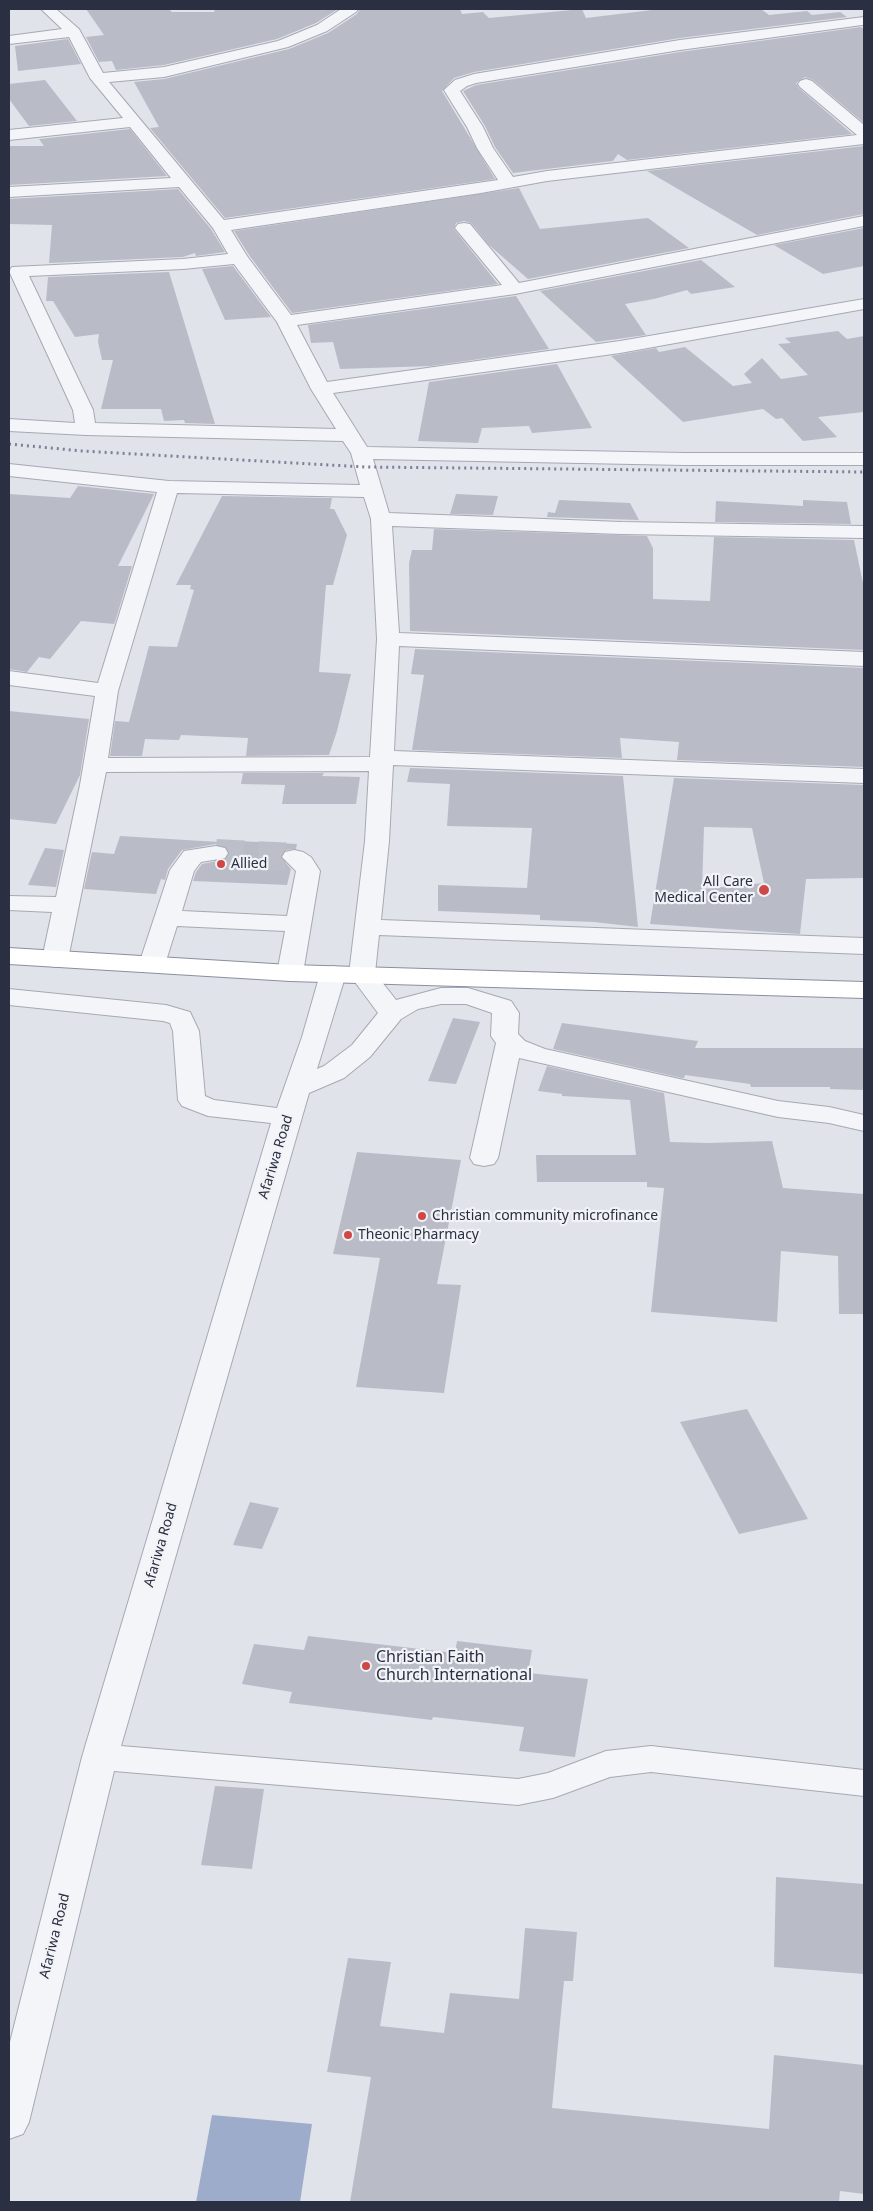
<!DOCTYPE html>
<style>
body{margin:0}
#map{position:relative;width:873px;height:2211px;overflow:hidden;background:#e1e3ea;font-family:"Noto Sans",sans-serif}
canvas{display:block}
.frame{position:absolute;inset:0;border:10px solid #2a2f42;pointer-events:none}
</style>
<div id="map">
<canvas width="873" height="2211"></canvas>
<div class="frame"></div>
</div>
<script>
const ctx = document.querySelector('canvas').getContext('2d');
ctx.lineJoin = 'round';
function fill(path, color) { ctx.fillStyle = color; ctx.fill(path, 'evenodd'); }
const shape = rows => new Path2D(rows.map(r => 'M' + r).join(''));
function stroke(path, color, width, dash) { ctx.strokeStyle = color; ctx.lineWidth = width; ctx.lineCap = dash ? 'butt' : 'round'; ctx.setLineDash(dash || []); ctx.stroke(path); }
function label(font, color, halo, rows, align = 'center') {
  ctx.font = font + ' "Noto Sans",sans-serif'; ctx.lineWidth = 4.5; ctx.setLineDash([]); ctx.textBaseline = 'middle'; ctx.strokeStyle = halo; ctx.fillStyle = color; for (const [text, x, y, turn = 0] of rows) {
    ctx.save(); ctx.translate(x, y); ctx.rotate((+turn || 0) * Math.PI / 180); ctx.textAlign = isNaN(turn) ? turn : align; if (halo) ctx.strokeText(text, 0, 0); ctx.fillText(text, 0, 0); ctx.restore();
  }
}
const water = shape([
 [212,2115,312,2124,300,2202,196,2202]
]);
const building = shape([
 [86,9,169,9,172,12,214,12,215,9,338,9,316,23,277,39,164,65,116,70,112,61,99,62,86,37,104,35],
 [360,9,460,9,462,14,483,12,489,18,582,9,586,18,660,9,761,9,769,15,807,11,812,15,840,12,847,17,680,38,474,72,454,78,442,91,495,179,225,218,150,128,159,127,134,82,164,79,289,49,328,33,357,14],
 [861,27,864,29,864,123,813,80,805,77,796,83,799,88,852,134,627,160,618,154,613,161,513,173,495,147,485,126,463,91,476,85,680,52],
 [68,39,81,64,18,71,15,46],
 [45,80,77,121,29,126,9,99,9,84],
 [130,129,167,176,9,185,9,146,44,146,39,139],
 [864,146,864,214,757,235,647,171],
 [519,188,540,229,648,218,689,248,528,279,489,245,471,223,464,221,456,223,454,229,498,284,292,313,249,255,234,231],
 [178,189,211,229,225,252,196,256,195,253,183,257,49,263,52,225,9,224,9,199],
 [864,228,864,266,823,274,774,245],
 [701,260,735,287,691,294,687,290,654,299,625,304,646,335,596,342,540,291],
 [233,266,271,317,225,320,202,269],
 [169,272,215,424,185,423,184,420,164,421,161,409,101,409,113,360,102,360,98,342,99,334,75,337,53,301,46,301,48,277],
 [516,296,549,349,431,366,340,369,333,342,311,343,308,325],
 [838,331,847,339,864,336,864,412,818,417,837,437,803,441,782,418,776,419,763,409,683,422,611,356,656,348,659,352,685,347,733,386,752,383,744,374,762,358,781,379,808,375,778,344,791,343,785,338],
 [557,364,592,428,532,433,529,426,482,428,478,443,418,441,429,382],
 [78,486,154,494,118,566,132,566,115,622,114,624,81,621,50,659,39,657,27,672,9,669,9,494,70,498],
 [456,494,498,496,493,515,450,514],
 [222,496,332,498,330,509,334,509,347,535,333,585,326,585,319,672,351,674,337,731,329,755,246,756,248,738,181,735,179,740,145,739,142,756,110,756,115,721,129,722,149,646,177,647,194,590,190,589,191,585,176,585],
 [559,500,630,503,639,520,547,517,548,512,555,513],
 [803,500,847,502,851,524,715,522,716,501,803,506],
 [434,529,647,536,653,548,653,599,710,601,714,537,854,540,864,588,864,650,410,631,409,563,412,550,432,550],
 [415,649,864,668,864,767,677,760,679,742,620,738,622,758,412,750,424,675,411,674],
 [9,711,89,719,80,775,56,824,9,819],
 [410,768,623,776,638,927,594,922,540,920,540,915,438,911,438,885,527,888,532,828,447,826,450,784,407,782],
 [243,773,324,773,322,776,360,777,356,804,282,804,285,785,241,784],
 [674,778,864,785,864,878,806,879,800,934,650,924],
 [704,827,752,828,764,883,702,889],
 [120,836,219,842,220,840,297,844,296,849,285,850,280,856,291,869,287,885,193,881,196,872,202,864,227,859,230,854,227,847,216,844,182,850,168,869,165,880,161,879,156,894,84,889,92,852,114,854],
 [45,848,64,850,56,887,28,885],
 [453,1018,480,1022,456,1084,428,1081],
 [562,1023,698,1041,695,1048,864,1048,864,1090,830,1089,830,1087,751,1087,750,1084,685,1075,684,1078,682,1078,553,1049],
 [547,1066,664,1093,670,1142,708,1143,772,1141,783,1188,864,1194,864,1314,839,1314,838,1256,781,1251,777,1322,651,1312,664,1188,647,1187,647,1182,537,1182,536,1155,636,1155,630,1100,562,1096,562,1094,538,1091],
 [357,1152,461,1160,437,1284,461,1285,444,1393,356,1387,380,1258,333,1254],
 [747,1409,808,1519,739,1534,680,1422],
 [250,1502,279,1508,262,1549,233,1545],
 [308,1636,455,1653,457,1641,532,1650,528,1673,588,1679,575,1757,519,1751,524,1727,433,1717,432,1720,289,1703,292,1692,242,1684,254,1644,304,1650],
 [215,1786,264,1789,252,1869,201,1865],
 [776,1877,864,1884,864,1974,774,1967],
 [525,1928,577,1932,573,1981,564,1981,552,2108,769,2129,774,2055,864,2065,864,2194,840,2191,839,2202,350,2202,371,2077,327,2072,348,1958,391,1962,380,2026,444,2033,450,1993,519,1999]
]);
const minorTunnel = shape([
 [216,853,294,857]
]);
const minor = shape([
 [41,9,56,9,79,29,103,73,164,67,278,41,317,25,341,9,358,9,356,12,327,31,288,47,164,77,109,82,224,220,498,180,477,148,467,127,444,90,455,80,474,74,680,40,864,17,864,25,862,25,680,50,476,83,467,86,460,91,483,127,493,148,513,177,547,171,857,135,800,87,798,84,800,81,806,79,812,81,864,125,864,144,547,181,481,193,231,230,247,256,291,315,502,285,455,228,458,224,464,223,470,224,519,283,864,216,864,226,515,294,297,325,327,382,620,341,864,299,864,309,620,353,333,393,367,447,685,453,864,453,864,465,685,465,373,459,389,513,621,522,864,526,864,538,621,534,392,526,399,633,864,652,864,666,399,646,394,751,864,769,864,783,393,765,389,841,381,920,864,938,864,954,379,935,375,973,396,1000,441,988,468,988,511,1001,519,1013,518,1034,525,1041,545,1049,778,1101,829,1107,864,1115,864,1131,829,1123,778,1117,519,1058,498,1158,494,1164,484,1166,474,1164,470,1158,496,1043,491,1036,492,1013,466,1004,441,1004,418,1009,401,1019,370,1057,344,1078,309,1093,121,1746,518,1779,548,1773,606,1751,651,1746,864,1770,864,1796,651,1772,610,1777,553,1798,518,1805,114,1771,29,2122,23,2134,9,2139,9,2046,82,1757,271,1123,208,1116,182,1106,178,1100,173,1031,170,1023,163,1021,9,1005,9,989,166,1005,190,1012,199,1031,205,1096,214,1100,277,1108,302,1037,320,974,324,968,333,966,342,968,346,974,317,1069,324,1066,352,1045,378,1013,349,974,365,841,369,771,106,772,68,959,64,964,55,967,46,964,42,959,52,912,9,910,9,896,56,897,80,785,95,696,9,685,9,671,98,683,157,492,9,476,9,464,169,481,360,485,351,453,343,441,86,435,9,431,9,419,75,423,73,410,9,271,12,267,183,259,228,254,213,228,179,187,9,197,9,187,171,178,130,127,9,140,9,130,123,118,90,78,69,37,9,44,9,36,62,29,41,9],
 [234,264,277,322,311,389,336,429,95,423,93,410,29,276,183,269,234,264],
 [177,493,364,497,371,519,377,639,370,757,108,758,118,691,177,493],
 [216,846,225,848,228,853,225,858,201,862,194,871,182,911,287,916,296,871,282,857,285,852,294,850,303,852,311,857,320,871,303,973,299,979,290,981,281,979,277,973,285,931,177,926,165,964,161,969,152,972,143,969,139,964,170,870,184,851,216,846]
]);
const highway = shape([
 [9,948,290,965,864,982,864,998,290,981,9,964,9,948]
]);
const rail = shape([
 [9,444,82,451,365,467,864,472]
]);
const markers = [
 [221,864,5,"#ce4848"],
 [764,890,6,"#ce4848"],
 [422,1216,5,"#ce4848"],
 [348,1235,5,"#ce4848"],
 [366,1666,5,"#ce4848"]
];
const poiNames = [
 ["Allied",231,864],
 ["All Care",753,882,"right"],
 ["Medical Center",753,898,"right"],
 ["Christian community microfinance",432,1216],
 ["Theonic Pharmacy",358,1235]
];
const streetNames = [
 ["Afariwa Road",276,1157,-73],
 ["Afariwa Road",161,1545,-74],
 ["Afariwa Road",55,1936,-76]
];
const nearPoinames = [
 ["Christian Faith",376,1657],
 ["Church International",376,1675]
];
fill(water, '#9dacca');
fill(building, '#b9bcc7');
stroke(minorTunnel, '#bcbfc8', 28, [28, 14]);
stroke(minor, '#a6a9b4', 2);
stroke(highway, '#898fa0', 2);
fill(minor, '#f4f5f8');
fill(highway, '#fff');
stroke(rail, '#7b8093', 3, [2, 4]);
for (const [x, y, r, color] of markers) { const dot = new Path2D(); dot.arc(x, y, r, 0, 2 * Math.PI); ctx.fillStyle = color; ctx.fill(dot); stroke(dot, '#f1f3f7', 2); }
label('14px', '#2a2f42', '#f1f3f7', poiNames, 'left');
label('14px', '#2a2f42', '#f1f3f7', streetNames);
label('16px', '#2a2f42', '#f1f3f7', nearPoinames, 'left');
</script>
